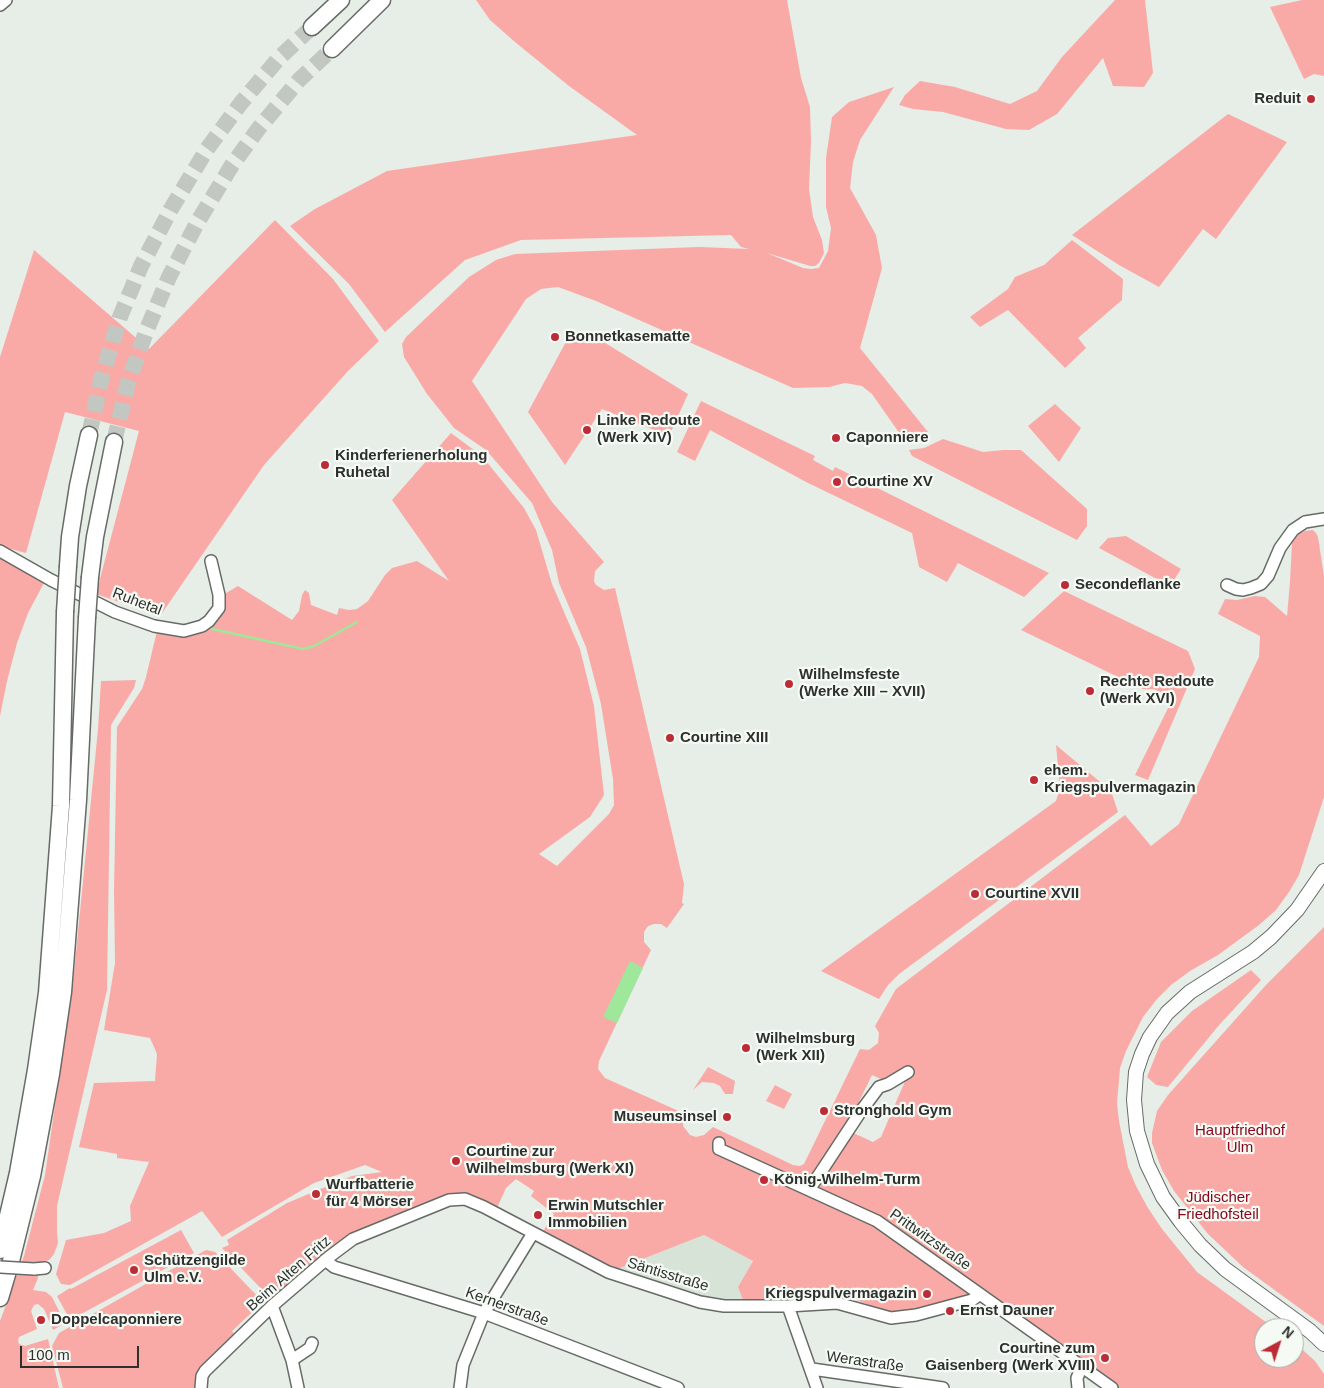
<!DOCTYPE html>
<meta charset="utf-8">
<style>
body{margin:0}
#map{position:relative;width:1324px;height:1388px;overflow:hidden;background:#e7ede7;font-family:Arial,sans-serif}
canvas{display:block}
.north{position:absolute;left:1254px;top:1318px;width:50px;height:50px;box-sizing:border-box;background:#f5faf4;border:1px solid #a5a9a5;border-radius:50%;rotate:40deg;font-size:14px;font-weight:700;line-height:20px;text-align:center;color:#2e302e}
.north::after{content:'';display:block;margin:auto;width:18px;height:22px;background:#bc2c37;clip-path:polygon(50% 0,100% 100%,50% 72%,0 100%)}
.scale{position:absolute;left:20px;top:1346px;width:119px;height:22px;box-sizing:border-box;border:2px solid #2e302e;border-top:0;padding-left:6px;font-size:15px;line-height:18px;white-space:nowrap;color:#2e302e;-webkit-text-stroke:4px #f5faf4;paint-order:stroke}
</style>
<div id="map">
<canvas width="1324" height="1388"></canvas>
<div class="north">N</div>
<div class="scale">100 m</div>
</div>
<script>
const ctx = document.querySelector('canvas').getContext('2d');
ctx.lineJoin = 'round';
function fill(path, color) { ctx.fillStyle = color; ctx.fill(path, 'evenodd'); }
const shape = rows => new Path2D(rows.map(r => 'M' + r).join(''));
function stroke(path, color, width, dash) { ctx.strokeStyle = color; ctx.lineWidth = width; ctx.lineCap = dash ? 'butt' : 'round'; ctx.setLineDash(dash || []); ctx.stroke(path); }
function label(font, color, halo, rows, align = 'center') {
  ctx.font = font + ' Arial,sans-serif'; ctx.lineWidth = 4.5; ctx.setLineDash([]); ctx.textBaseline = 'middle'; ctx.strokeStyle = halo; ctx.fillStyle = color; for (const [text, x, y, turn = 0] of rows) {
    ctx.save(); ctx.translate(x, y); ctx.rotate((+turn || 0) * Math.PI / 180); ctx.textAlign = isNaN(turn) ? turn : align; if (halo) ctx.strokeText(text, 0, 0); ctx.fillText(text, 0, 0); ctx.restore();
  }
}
const built = shape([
 [704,1235,753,1261,738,1287,744,1303,706,1300,612,1271]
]);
const green = shape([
 [476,0,787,0,801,78,810,107,811,141,809,189,813,217,822,240,824,253,819,263,815,266,810,266,767,253,803,268,811,269,819,268,828,251,831,228,826,207,826,158,832,117,849,102,894,87,860,140,853,162,850,188,876,235,882,268,860,348,928,432,912,437,900,434,872,394,862,386,845,383,829,387,793,388,596,301,558,287,541,289,526,299,472,381,552,502,604,562,595,571,594,581,596,585,604,590,615,588,684,884,682,903,684,904,667,928,661,924,654,924,648,926,644,932,644,942,651,950,599,1061,598,1069,605,1078,683,1113,683,1126,690,1135,696,1137,704,1135,713,1127,793,1165,800,1166,804,1164,860,1049,869,1050,878,1043,879,1033,875,1026,896,989,1125,815,1151,846,1179,824,1259,657,1260,636,1218,614,1225,599,1237,600,1255,596,1265,597,1287,616,1290,582,1292,543,1297,535,1305,531,1313,530,1316,533,1318,537,1324,576,1324,797,1299,875,1289,892,1276,910,1259,925,1218,955,1190,971,1171,985,1157,999,1143,1017,1126,1051,1120,1068,1117,1103,1119,1121,1128,1167,1136,1186,1148,1208,1162,1229,1197,1272,1274,1328,1264,1328,1264,1358,1294,1358,1294,1342,1315,1361,1324,1374,1324,1388,1117,1388,877,1225,971,1293,940,1308,936,1305,919,1307,921,1313,896,1315,851,1298,785,1303,744,1303,738,1287,753,1261,704,1235,612,1271,542,1233,554,1214,531,1196,534,1191,516,1179,506,1188,497,1208,465,1196,351,1236,273,1301,222,1248,229,1245,227,1240,287,1203,352,1176,382,1172,365,1165,314,1183,222,1237,202,1211,70,1285,61,1284,56,1274,66,1240,104,1233,131,1221,130,1206,149,1162,117,1158,117,1154,79,1147,94,1083,155,1081,157,1054,150,1038,104,1030,115,963,114,891,117,727,142,689,146,677,157,631,195,633,226,593,238,586,292,620,299,611,302,595,305,590,309,593,311,605,337,615,339,608,349,610,357,609,368,601,385,575,392,568,417,561,449,581,392,500,451,433,482,456,524,508,536,530,552,584,580,649,594,706,604,795,590,817,539,854,557,866,609,814,614,805,613,779,601,704,586,647,559,583,552,550,532,503,486,450,454,428,427,394,404,357,402,344,406,337,469,277,496,260,515,254,699,247,749,249,741,247,731,235,521,240,465,260,385,332,349,284,290,226,315,209,387,171,637,135,569,86,515,42,490,20],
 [872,1075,883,1080,906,1079,881,1137,873,1142,849,1131,846,1128],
 [1115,0,1145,0,1153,73,1144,87,1113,86,1103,58,1057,114,1029,130,1006,129,943,112,913,109,899,105,905,95,920,81,955,87,1010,104,1037,91,1062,57],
 [1302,0,1324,0,1324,76,1314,74,1304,79,1270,7],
 [1228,114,1287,142,1216,239,1203,229,1159,287,1119,265,1072,235],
 [275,220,333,279,379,341,348,371,264,465,160,616,96,594,139,431,65,412,26,553,0,546,0,357,34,250,149,349],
 [1072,240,1123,279,1122,300,1078,338,1086,348,1065,368,1008,310,980,327,970,317,1008,289,1015,277,1044,265],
 [589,333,688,394,669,436,602,409,565,465,528,412,567,340],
 [701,401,815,456,813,460,833,471,835,467,1049,573,1024,597,958,563,947,582,919,567,912,533,808,483,710,430,695,461,677,452],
 [1055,404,1081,428,1059,462,1028,426],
 [943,439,983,452,1003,450,1021,450,1087,509,1087,526,1077,540,912,456,909,450,924,448],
 [1126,536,1181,569,1170,586,1099,548,1108,538],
 [0,557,45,581,28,613,17,643,7,681,0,716],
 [1064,591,1188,651,1195,669,1148,780,1135,775,1173,698,1153,689,1143,689,1021,630],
 [136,680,134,688,111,725,107,990,57,1206,57,1231,58,1243,54,1254,49,1260,38,1263,38,1278,33,1290,46,1292,52,1297,65,1323,53,1330,44,1309,38,1304,34,1305,31,1311,37,1329,19,1337,18,1340,19,1344,25,1346,48,1339,59,1388,0,1388,0,1321,24,1256,45,1175,74,973,98,729,101,681],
 [1056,745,1111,791,1118,812,899,974,888,985,879,999,821,971,1056,801,1060,788],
 [1324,927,1324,1326,1243,1267,1208,1234,1174,1191,1162,1170,1152,1143,1152,1133,1157,1111,1168,1095,1266,985],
 [1251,970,1261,980,1220,1024,1168,1087,1156,1085,1147,1077,1161,1042,1192,1011],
 [708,1067,735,1081,733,1094,725,1094,720,1086,714,1083,702,1082,693,1090],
 [775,1085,792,1094,784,1109,766,1101],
 [181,1230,194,1253,70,1320,57,1296,70,1288,71,1289],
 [206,1250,215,1252,263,1302,232,1331,236,1336,196,1388,63,1388,52,1346,59,1333]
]);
const water = shape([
 [630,961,643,968,617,1023,603,1017]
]);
const stream = shape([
 [208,628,303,649,314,646,357,622]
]);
const highwayTunnel = shape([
 [89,435,102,376,120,317,141,266,171,209,207,149,241,103,279,58,312,27],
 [114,442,128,383,147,329,169,277,197,223,232,165,259,128,299,80,332,49]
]);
const minor = shape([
 [0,5,6,0],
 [0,551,51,580,115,612,154,626,184,631,202,626,209,621,219,608,219,595,211,561],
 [1227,585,1236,589,1243,590,1251,588,1261,584,1268,576,1280,548,1293,530,1305,522,1324,519],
 [719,1143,719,1149,877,1221,1112,1388],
 [809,1190,861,1111,879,1087,888,1084,908,1072],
 [325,1260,334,1267,484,1313,678,1388],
 [34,1269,45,1268],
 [272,1306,292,1360,298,1388],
 [788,1306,817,1388],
 [292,1360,310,1348,312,1343],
 [812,1369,943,1388],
 [201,1388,202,1376,205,1371,272,1306,329,1257,353,1239,449,1200,465,1199,484,1207,608,1272,700,1302,724,1306,788,1306,837,1303,891,1318,916,1315,972,1300,980,1294],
 [460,1388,463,1365,484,1313,533,1233],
 [1078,1388,1077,1378,1082,1366]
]);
const major = shape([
 [1324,871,1297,910,1271,937,1253,952,1190,992,1167,1013,1150,1037,1142,1054,1136,1072,1134,1100,1137,1131,1147,1164,1163,1197,1181,1222,1200,1245,1225,1269,1310,1331,1324,1344]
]);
const highway = shape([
 [312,27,341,0],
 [332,49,382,0],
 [68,566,70,537,78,486,89,435],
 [90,577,95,537,114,442],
 [0,1250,18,1173,36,1070,47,993,61,806,65,612],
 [0,1298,11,1261,32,1176,51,1074,63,992,78,800,87,618]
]);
const minorBridge = shape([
 [0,1267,34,1269]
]);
const highwayBridge = shape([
 [65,612,68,566],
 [87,618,90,577]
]);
const markers = [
 [1311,99,5,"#bc2c37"],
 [555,337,5,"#bc2c37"],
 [587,430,5,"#bc2c37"],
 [836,438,5,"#bc2c37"],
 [325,465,5,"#bc2c37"],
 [837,482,5,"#bc2c37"],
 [1065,585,5,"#bc2c37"],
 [789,684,5,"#bc2c37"],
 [1090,691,5,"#bc2c37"],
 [670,738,5,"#bc2c37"],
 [1034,780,5,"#bc2c37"],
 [975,894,5,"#bc2c37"],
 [746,1048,5,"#bc2c37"],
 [824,1111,5,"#bc2c37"],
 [727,1117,5,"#bc2c37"],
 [456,1161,5,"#bc2c37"],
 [764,1180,5,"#bc2c37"],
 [316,1194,5,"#bc2c37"],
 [538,1215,5,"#bc2c37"],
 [134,1270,5,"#bc2c37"],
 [927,1294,5,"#bc2c37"],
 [950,1311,5,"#bc2c37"],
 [41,1320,5,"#bc2c37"],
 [1105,1358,5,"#bc2c37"]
];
const poiNames = [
 ["Reduit",1301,99,"right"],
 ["Bonnetkasematte",565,337],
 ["Linke Redoute",597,421],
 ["(Werk XIV)",597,438],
 ["Caponniere",846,438],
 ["Kinderferienerholung",335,456],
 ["Ruhetal",335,473],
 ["Courtine XV",847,482],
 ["Secondeflanke",1075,585],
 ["Wilhelmsfeste",799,675],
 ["(Werke XIII – XVII)",799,692],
 ["Rechte Redoute",1100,682],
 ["(Werk XVI)",1100,699],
 ["Courtine XIII",680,738],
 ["ehem.",1044,771],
 ["Kriegspulvermagazin",1044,788],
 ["Courtine XVII",985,894],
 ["Wilhelmsburg",756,1039],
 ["(Werk XII)",756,1056],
 ["Stronghold Gym",834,1111],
 ["Museumsinsel",717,1117,"right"],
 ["Courtine zur",466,1152],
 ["Wilhelmsburg (Werk XI)",466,1169],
 ["König-Wilhelm-Turm",774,1180],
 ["Wurfbatterie",326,1185],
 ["für 4 Mörser",326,1202],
 ["Erwin Mutschler",548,1206],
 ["Immobilien",548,1223],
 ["Schützengilde",144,1261],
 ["Ulm e.V.",144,1278],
 ["Kriegspulvermagazin",917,1294,"right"],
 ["Ernst Dauner",960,1311],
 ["Doppelcaponniere",51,1320],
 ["Courtine zum",1095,1349,"right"],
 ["Gaisenberg (Werk XVIII)",1095,1366,"right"]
];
const streetNames = [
 ["Ruhetal",137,602,21],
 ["Prittwitzstraße",930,1240,35],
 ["Beim Alten Fritz",289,1274,-41],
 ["Säntisstraße",668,1275,17],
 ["Kernerstraße",507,1307,20],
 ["Werastraße",865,1362,8]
];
const parkNames = [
 ["Hauptfriedhof",1240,1131],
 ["Ulm",1240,1148],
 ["Jüdischer",1218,1198],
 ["Friedhofsteil",1218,1215]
];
fill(built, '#d8e3d7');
fill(green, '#faaaa6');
fill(water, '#9fe79a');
stroke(stream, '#9fe79a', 2.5);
stroke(highwayTunnel, '#c2c7c2', 16, [16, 8]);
stroke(minor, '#666b66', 14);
stroke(major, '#666b66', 16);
stroke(highway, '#666b66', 19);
stroke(minor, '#fff', 11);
stroke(major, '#fff', 14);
stroke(highway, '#fff', 16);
stroke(minorBridge, '#666b66', 14, []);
stroke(highwayBridge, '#666b66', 19, []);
stroke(minorBridge, '#fff', 11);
stroke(highwayBridge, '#fff', 16);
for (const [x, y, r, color] of markers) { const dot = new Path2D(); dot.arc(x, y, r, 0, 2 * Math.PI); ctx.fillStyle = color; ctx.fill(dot); stroke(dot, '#f5faf4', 2); }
label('bold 15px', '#2e302e', '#f5faf4', poiNames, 'left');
label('15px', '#2e302e', '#f5faf4', streetNames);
label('15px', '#87051b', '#f5faf4', parkNames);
</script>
